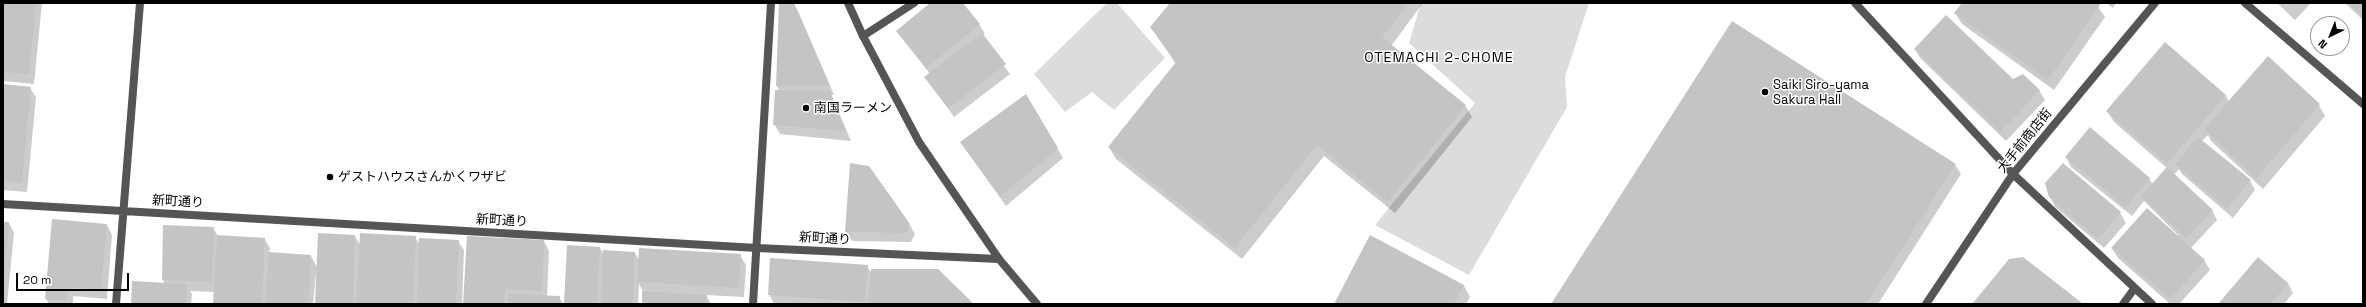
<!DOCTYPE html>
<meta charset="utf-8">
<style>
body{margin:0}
#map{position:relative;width:2366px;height:307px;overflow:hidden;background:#fff;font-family:"Space Grotesk",sans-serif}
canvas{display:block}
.frame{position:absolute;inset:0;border:4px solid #000;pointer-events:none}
.north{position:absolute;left:2310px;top:16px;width:40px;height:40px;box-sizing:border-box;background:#fff;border:1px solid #999;border-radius:50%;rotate:223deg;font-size:11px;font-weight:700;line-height:16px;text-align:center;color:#000}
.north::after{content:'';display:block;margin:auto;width:14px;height:18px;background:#000;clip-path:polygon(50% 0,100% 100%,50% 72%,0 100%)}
.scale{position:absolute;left:16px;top:273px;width:113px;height:18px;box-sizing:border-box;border:2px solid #000;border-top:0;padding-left:5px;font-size:12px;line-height:14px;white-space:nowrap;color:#000;-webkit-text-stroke:3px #fff;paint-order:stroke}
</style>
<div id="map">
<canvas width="2366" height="307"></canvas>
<div class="frame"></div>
<div class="north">N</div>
<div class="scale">20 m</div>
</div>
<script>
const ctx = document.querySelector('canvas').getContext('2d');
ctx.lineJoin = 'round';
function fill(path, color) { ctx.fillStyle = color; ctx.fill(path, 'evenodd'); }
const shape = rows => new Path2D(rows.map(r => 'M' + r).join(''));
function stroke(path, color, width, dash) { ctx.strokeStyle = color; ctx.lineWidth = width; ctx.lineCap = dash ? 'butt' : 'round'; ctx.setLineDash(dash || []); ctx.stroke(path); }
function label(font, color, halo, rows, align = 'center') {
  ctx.font = font + ' "Space Grotesk","Noto Sans JP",sans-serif'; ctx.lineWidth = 3; ctx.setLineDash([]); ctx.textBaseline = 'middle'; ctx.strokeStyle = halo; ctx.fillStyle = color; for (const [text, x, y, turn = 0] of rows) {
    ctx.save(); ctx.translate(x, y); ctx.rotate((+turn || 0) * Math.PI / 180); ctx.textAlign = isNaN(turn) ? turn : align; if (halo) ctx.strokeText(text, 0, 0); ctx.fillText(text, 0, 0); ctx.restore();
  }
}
const green = shape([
 [1107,3,1117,3,1165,58,1114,110,1092,92,1065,112,1034,74],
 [1421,3,1589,3,1565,77,1567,107,1469,275,1375,225,1475,103,1409,43]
]);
const shadow = shape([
 [3,3,42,3,34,84,3,81],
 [780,3,793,3,798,11,834,95,831,95,851,141,780,134,774,124,780,92,777,86],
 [932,3,962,3,979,24,985,34,982,36,1010,74,954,117,926,77,930,74,897,31],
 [1171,3,1423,3,1391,46,1465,105,1472,117,1395,213,1324,156,1242,259,1116,159,1109,147,1176,64,1151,27],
 [1963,3,2095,3,2105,17,2054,90,1962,24,1955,13],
 [2106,3,2116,3,2113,8],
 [2277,3,2311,3,2295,20],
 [2345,3,2363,3,2363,20],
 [2165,44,2226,96,2229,102,2319,105,2325,116,2263,189,2211,141,2208,135,2202,141,2250,181,2255,190,2233,218,2182,174,2179,169,2174,175,2212,210,2217,220,2191,248,2204,260,2210,270,2179,304,2170,304,2118,258,2112,248,2178,235,2144,201,2132,216,2071,167,2066,157,2149,178,2153,185,2168,169,2114,122,2107,111],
 [1915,49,2039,90,2045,100,2006,141,1920,58],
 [3,85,30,88,36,97,27,192,3,190],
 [1026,95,1063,158,1006,206,967,151],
 [2063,164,2120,213,2126,223,2104,248,2055,207,2050,196],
 [1955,165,1961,174,1878,304,1552,304],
 [3,223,9,223,14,233,7,304,3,304],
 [909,224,915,234,911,242,852,241,846,232],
 [107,225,112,235,107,299,73,296,73,304,49,304,46,299],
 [164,226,213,228,218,236,264,238,270,248,269,253,311,256,318,269,355,236,360,245,415,237,420,245,458,241,464,250,462,304,316,304,318,273,316,273,313,304,214,304,215,292,190,291,192,294,191,304,132,304,165,284,163,280],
 [1370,236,1464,286,1470,297,1466,304,1335,304],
 [544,241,549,251,547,296,559,297,563,304,464,304],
 [600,248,604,256,635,253,639,260,740,255,746,265,744,297,706,295,711,304,643,304,643,291,639,284,638,304,565,304],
 [867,266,872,274,972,304,774,304,769,294],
 [2288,283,2293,293,2284,304,2220,304],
 [1975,303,2081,303,2081,304,1975,304]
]);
const building = shape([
 [3,3,36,3,29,74,3,72],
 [779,3,794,3,830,86,776,86],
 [930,3,963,3,980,24,926,68,896,31],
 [1170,3,1409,3,1382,37,1466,105,1388,202,1317,145,1235,248,1108,147,1176,62,1150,27],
 [1962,3,2097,3,2100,5,2048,80,1954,13],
 [2348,3,2363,3,2363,17],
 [1946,15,2013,79,2023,74,2040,90,2000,132,1914,49],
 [1732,21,1956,164,1866,304,1551,304],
 [982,33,1006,64,948,108,924,77],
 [2165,42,2226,95,2167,164,2106,111],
 [2268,56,2320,104,2256,179,2204,129],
 [3,84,31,87,22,183,3,181],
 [775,90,830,91,846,131,773,125],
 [1026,94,1058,148,1000,197,960,142],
 [2090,127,2150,178,2126,207,2065,157],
 [2198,137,2251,180,2227,209,2175,164],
 [850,163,869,166,910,224,906,233,845,232],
 [2063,163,2121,212,2098,239,2049,197,2045,183],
 [2167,167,2213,210,2186,238,2141,196],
 [2147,208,2205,260,2170,299,2111,248],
 [52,219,107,224,101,290,68,287,67,301,45,299],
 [3,222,9,222,4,276,3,276],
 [163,225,214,227,212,282,162,280],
 [318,233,355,235,353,304,315,304],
 [360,233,416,236,413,304,356,304],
 [217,235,265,238,262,304,213,304],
 [1370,235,1464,285,1454,304,1334,304],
 [467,236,544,240,542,291,505,289,504,304,463,304],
 [419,238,459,240,456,304,417,303],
 [567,245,600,247,597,304,564,304],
 [639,248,741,254,739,288,637,282],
 [603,250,635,252,633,304,601,304],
 [269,252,311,255,308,304,265,304],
 [2023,257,2082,303,2081,304,1973,303,2009,259],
 [2258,257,2288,283,2271,304,2218,304],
 [770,258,868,265,865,302,768,295],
 [871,269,938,269,974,304,868,304],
 [132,281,187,284,186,304,131,304],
 [642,291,707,295,707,304,642,304],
 [508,294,560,296,560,304,508,304]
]);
const minor = shape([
 [2245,3,2363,104],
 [863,36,914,3],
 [2013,174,2152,304],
 [3,204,757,248,999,259],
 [116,304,140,3],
 [753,304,771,3],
 [1926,304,2013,174,2155,3],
 [2123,304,2134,289]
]);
const tertiary = shape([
 [848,3,863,36,919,142,999,259,1037,304],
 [1855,3,2013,174]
]);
const markers = [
 [1765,92,4,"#000"],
 [806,108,4,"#000"],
 [330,177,4,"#000"]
];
const poiNames = [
 ["Saiki Siro-yama",1773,85],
 ["Sakura Hall",1773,100],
 ["南国ラーメン",814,108],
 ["ゲストハウスさんかくワザビ",338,177]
];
const streetNames = [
 ["大手前商店街",2025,141,-51],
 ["新町通り",178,202,3],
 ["新町通り",502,221,3],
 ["新町通り",825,239,3]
];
const neighbourhoodNames = [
 ["OTEMACHI 2-CHOME",1439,58]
];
fill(green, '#dcdcdc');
fill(shadow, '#0003');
fill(building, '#c4c4c4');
stroke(minor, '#555', 8);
stroke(tertiary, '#555', 8);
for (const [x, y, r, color] of markers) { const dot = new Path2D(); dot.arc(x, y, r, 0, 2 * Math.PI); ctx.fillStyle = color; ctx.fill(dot); stroke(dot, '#fff', 1.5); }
label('13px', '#000', '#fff', poiNames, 'left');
label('13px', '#000', '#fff', streetNames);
ctx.letterSpacing = '1px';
label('14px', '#000', '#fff', neighbourhoodNames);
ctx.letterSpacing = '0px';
</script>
